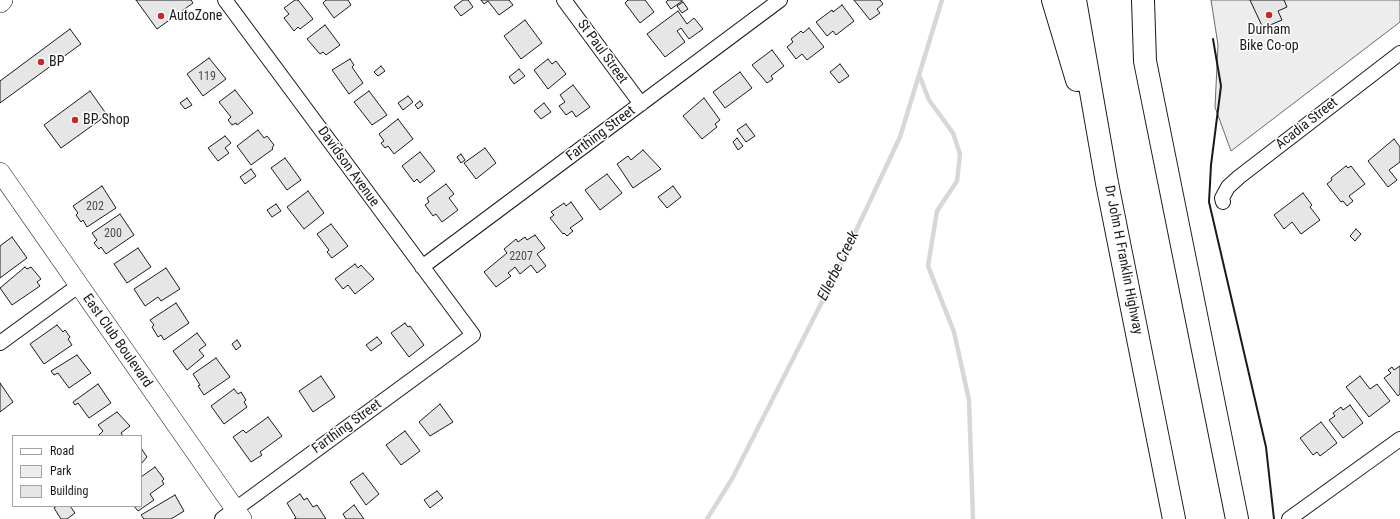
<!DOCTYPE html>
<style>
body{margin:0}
#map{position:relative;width:1400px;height:519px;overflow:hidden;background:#fff;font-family:"Roboto Condensed",sans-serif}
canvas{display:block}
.legend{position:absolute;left:12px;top:435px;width:130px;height:72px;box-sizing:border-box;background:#fff;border:1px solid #a3a3a3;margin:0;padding:5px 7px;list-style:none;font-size:12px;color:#1a1a1a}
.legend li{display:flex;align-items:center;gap:8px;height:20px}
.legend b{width:20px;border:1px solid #a3a3a3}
</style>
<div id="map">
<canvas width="1400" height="519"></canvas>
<ul class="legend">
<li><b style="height:5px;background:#fff"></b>Road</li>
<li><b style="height:11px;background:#ededed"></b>Park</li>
<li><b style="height:11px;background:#e6e6e6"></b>Building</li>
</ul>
</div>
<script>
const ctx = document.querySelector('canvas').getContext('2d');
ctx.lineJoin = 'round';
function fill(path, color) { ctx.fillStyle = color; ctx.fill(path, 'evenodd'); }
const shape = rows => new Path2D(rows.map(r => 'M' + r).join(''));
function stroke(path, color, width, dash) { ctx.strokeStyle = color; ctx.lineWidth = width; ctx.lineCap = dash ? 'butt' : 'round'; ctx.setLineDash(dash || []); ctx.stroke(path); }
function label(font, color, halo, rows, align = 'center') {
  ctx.font = font + ' "Roboto Condensed",sans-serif'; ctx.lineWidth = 3; ctx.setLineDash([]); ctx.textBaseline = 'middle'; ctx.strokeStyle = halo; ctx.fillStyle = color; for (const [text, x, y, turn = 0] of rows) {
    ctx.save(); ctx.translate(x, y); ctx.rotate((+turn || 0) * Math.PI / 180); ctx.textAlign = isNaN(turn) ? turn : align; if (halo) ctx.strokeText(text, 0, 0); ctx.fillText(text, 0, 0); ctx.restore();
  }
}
const green = shape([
 [1211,0,1400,0,1400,22,1231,151,1215,107,1218,45,1211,0]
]);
const stream = shape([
 [920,77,929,100,953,133,960,154,957,181,937,211,928,266,954,332,969,400,973,519],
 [707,519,732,479,833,280,900,137,942,0]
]);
const building = shape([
 [136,0,191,0,193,3,157,29,136,0],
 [295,0,298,0,313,19,300,29,298,27,294,31,284,18,289,14,284,8,295,0],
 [326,0,348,0,351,5,334,18,323,3,326,0],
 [463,0,468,0,473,7,461,16,454,7,463,0],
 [481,0,509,0,513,5,499,15,488,1,484,4,481,0],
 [628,0,645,0,654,12,640,23,625,3,628,0],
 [668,0,682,0,682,1,671,9,666,2,668,0],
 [854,0,880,0,883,4,877,9,880,13,870,20,854,0],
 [1250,0,1284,0,1287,7,1278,11,1282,20,1263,28,1250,0],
 [683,2,688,9,682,13,677,6,683,2],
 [842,5,854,21,836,35,833,31,827,36,816,22,832,10,833,12,842,5],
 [678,11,687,24,694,18,703,29,689,39,681,28,677,31,685,42,665,57,647,34,678,11],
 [525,20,542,43,521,59,504,36,525,20],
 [325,25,340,45,326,55,323,52,320,54,307,39,325,25],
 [809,28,824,47,807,60,802,54,796,59,787,47,793,42,791,39,801,31,803,33,809,28],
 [70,29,81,44,0,103,0,81,70,29],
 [772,50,784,66,771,76,773,79,767,83,752,65,772,50],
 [209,58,226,79,203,96,187,74,209,58],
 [350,59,354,65,352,67,363,83,349,94,332,70,350,59],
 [548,59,552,64,556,61,566,74,548,89,534,70,548,59],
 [840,64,849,76,839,83,830,72,840,64],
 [381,66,385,71,378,76,374,72,381,66],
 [519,69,525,76,514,84,509,77,519,69],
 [740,72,752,88,725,108,713,92,740,72],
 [573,85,590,107,576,117,572,111,566,115,559,106,565,102,560,95,573,85],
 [235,90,253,113,237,125,236,123,232,125,228,120,231,117,219,102,235,90],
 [90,91,107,115,61,148,44,125,90,91],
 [369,91,387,115,372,125,354,102,369,91],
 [408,96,413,102,403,110,398,103,408,96],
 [187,98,192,105,185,109,180,103,187,98],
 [704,98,720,120,715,124,717,127,702,139,683,116,704,98],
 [420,101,423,105,418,109,415,105,420,101],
 [544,103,551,112,541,119,534,111,544,103],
 [398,119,413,139,394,154,388,146,385,148,381,143,384,141,379,134,398,119],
 [746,124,755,136,746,142,737,130,746,124],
 [258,130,264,138,267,136,274,145,272,148,273,149,251,165,237,146,258,130],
 [225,136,231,143,225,148,229,153,218,161,208,148,225,136],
 [737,138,743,146,738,150,733,142,737,138],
 [1394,139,1400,147,1400,162,1389,170,1397,180,1388,187,1368,161,1394,139],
 [485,148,496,163,476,179,464,163,485,148],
 [643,150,661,169,633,188,617,164,628,156,631,160,643,150],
 [420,152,435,171,420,183,417,179,414,182,402,166,420,152],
 [461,154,465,160,461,163,457,157,461,154],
 [285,158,301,180,287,190,271,168,285,158],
 [1346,166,1348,168,1351,166,1365,184,1349,196,1353,201,1347,206,1343,201,1341,202,1327,184,1332,180,1331,178,1346,166],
 [251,169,256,176,245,184,240,177,251,169],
 [607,174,622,193,600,210,585,190,607,174],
 [446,184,454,194,449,198,458,210,442,222,436,214,433,216,425,205,429,202,427,198,446,184],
 [102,186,116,208,87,227,83,220,81,222,76,215,78,213,73,206,102,186],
 [673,186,681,197,667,208,658,197,673,186],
 [308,191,324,213,304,229,287,207,308,191],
 [1303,193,1312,205,1310,207,1320,220,1301,234,1292,222,1284,229,1274,215,1303,193],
 [571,202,583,219,570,228,573,231,567,236,564,233,563,234,550,218,554,215,551,212,564,203,566,206,571,202],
 [276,204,281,211,272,217,267,210,276,204],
 [120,214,134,235,106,254,101,247,99,249,94,243,97,240,92,233,120,214],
 [331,224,348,246,332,258,327,252,329,250,317,234,331,224],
 [1356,229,1361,234,1355,241,1350,236,1356,229],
 [535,235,545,248,537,254,546,266,537,273,531,265,520,274,515,267,508,273,511,276,496,287,484,272,507,253,504,249,516,239,518,242,525,237,527,240,535,235],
 [12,237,27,258,0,278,0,246,12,237],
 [138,248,151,267,127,283,114,264,138,248],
 [355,264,358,268,361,265,374,279,355,294,348,285,343,289,335,279,355,264],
 [25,267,27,269,31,267,41,279,37,282,40,286,12,305,0,288,25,267],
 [166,268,180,289,161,301,158,297,145,306,134,289,166,268],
 [176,303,189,323,164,340,161,335,158,337,152,327,154,325,150,320,176,303],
 [405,323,408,327,410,326,424,345,409,357,391,333,405,323],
 [57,325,63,332,65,330,70,337,68,339,72,345,44,364,30,344,57,325],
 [197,333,206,345,199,350,204,356,187,370,173,351,197,333],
 [377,337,382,343,371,351,366,345,377,337],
 [237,340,241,346,236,350,232,344,237,340],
 [77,355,91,373,69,388,58,373,54,375,51,371,77,355],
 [216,358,230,377,204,395,198,386,200,385,193,374,216,358],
 [1400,366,1400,394,1398,396,1384,378,1391,373,1388,370,1392,367,1394,370,1400,366],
 [321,376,335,397,313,412,299,391,321,376],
 [1360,376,1370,389,1377,384,1390,401,1369,417,1346,387,1360,376],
 [0,383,13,402,0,412,0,383],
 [98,384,111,403,89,418,78,403,75,405,73,402,98,384],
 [234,389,238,394,241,392,246,400,244,402,247,407,224,424,211,406,234,389],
 [440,404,453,422,430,436,419,422,440,404],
 [1350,405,1363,423,1343,438,1329,420,1335,416,1333,413,1341,407,1343,410,1350,405],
 [117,412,130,426,121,433,123,436,98,436,103,431,98,425,117,412],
 [268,417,282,436,260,452,262,455,251,462,233,437,243,430,246,433,268,417],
 [1321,422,1337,443,1320,456,1317,452,1313,455,1300,438,1321,422],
 [405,431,420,451,401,465,386,445,405,431],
 [141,448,147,457,141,464,141,448],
 [155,467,164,479,162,481,164,484,150,494,154,500,138,511,134,506,141,506,141,477,155,467],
 [363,473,379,494,366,505,350,482,363,473],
 [437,491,443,498,430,508,424,500,437,491],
 [300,494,304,500,307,498,313,507,317,505,326,519,294,519,296,518,287,503,300,494],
 [175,495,184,511,171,519,144,519,141,515,175,495],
 [354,505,364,519,346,519,343,514,354,505],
 [57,506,70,506,75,513,67,519,61,519,54,508,57,506]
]);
const street = shape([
 [564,0,641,104],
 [1223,202,1222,198,1228,187,1239,177,1400,53],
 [422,267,780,0],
 [0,343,78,286],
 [222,519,473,335,225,0],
 [1289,519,1400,439]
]);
const secondary = shape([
 [0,172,242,519]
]);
const primary = shape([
 [0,2,2,0]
]);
const highway = shape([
 [1053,0,1077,80],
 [1075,0,1107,183,1174,519],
 [1143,0,1145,61,1237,519]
]);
const wall = shape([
 [1213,39,1221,86,1211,165,1209,202,1266,447,1274,519]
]);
const markers = [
 [1269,15,4,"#c62828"],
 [161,16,4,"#c62828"],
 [41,62,4,"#c62828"],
 [75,120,4,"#c62828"]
];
const numberNames = [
 ["119",207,77],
 ["202",95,207],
 ["200",113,234],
 ["2207",521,257]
];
const poiNames = [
 ["AutoZone",169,16],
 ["Durham",1269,30,"center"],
 ["Bike Co-op",1269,46,"center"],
 ["BP",49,62],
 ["BP Shop",83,120]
];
const streetNames = [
 ["St Paul Street",602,52,54],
 ["Acadia Street",1307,124,-38],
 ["Farthing Street",601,134,-37],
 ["Davidson Avenue",348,167,54],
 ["Dr John H Franklin Highway",1123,260,79],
 ["East Club Boulevard",117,341,55],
 ["Farthing Street",347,427,-36]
];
const waterNames = [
 ["Ellerbe Creek",839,266,-64]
];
fill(green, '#ededed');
stroke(green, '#6a6a6a', 1);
stroke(stream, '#d7d7d7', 4.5);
fill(building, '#e6e6e6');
stroke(building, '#1a1a1a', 1);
stroke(street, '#1a1a1a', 16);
stroke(secondary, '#1a1a1a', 20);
stroke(primary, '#1a1a1a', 22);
stroke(highway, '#1a1a1a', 24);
stroke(street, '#fff', 14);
stroke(secondary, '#fff', 19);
stroke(primary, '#fff', 21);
stroke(highway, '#fff', 22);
stroke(wall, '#1a1a1a', 2);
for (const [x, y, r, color] of markers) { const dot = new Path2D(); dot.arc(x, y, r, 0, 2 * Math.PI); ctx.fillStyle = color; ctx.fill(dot); stroke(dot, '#fff', 1.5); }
label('12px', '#4d4d4d', null, numberNames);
label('14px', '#1a1a1a', '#fff', poiNames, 'left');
label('14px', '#1a1a1a', '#fff', streetNames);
label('italic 15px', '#1a1a1a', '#fff', waterNames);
</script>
